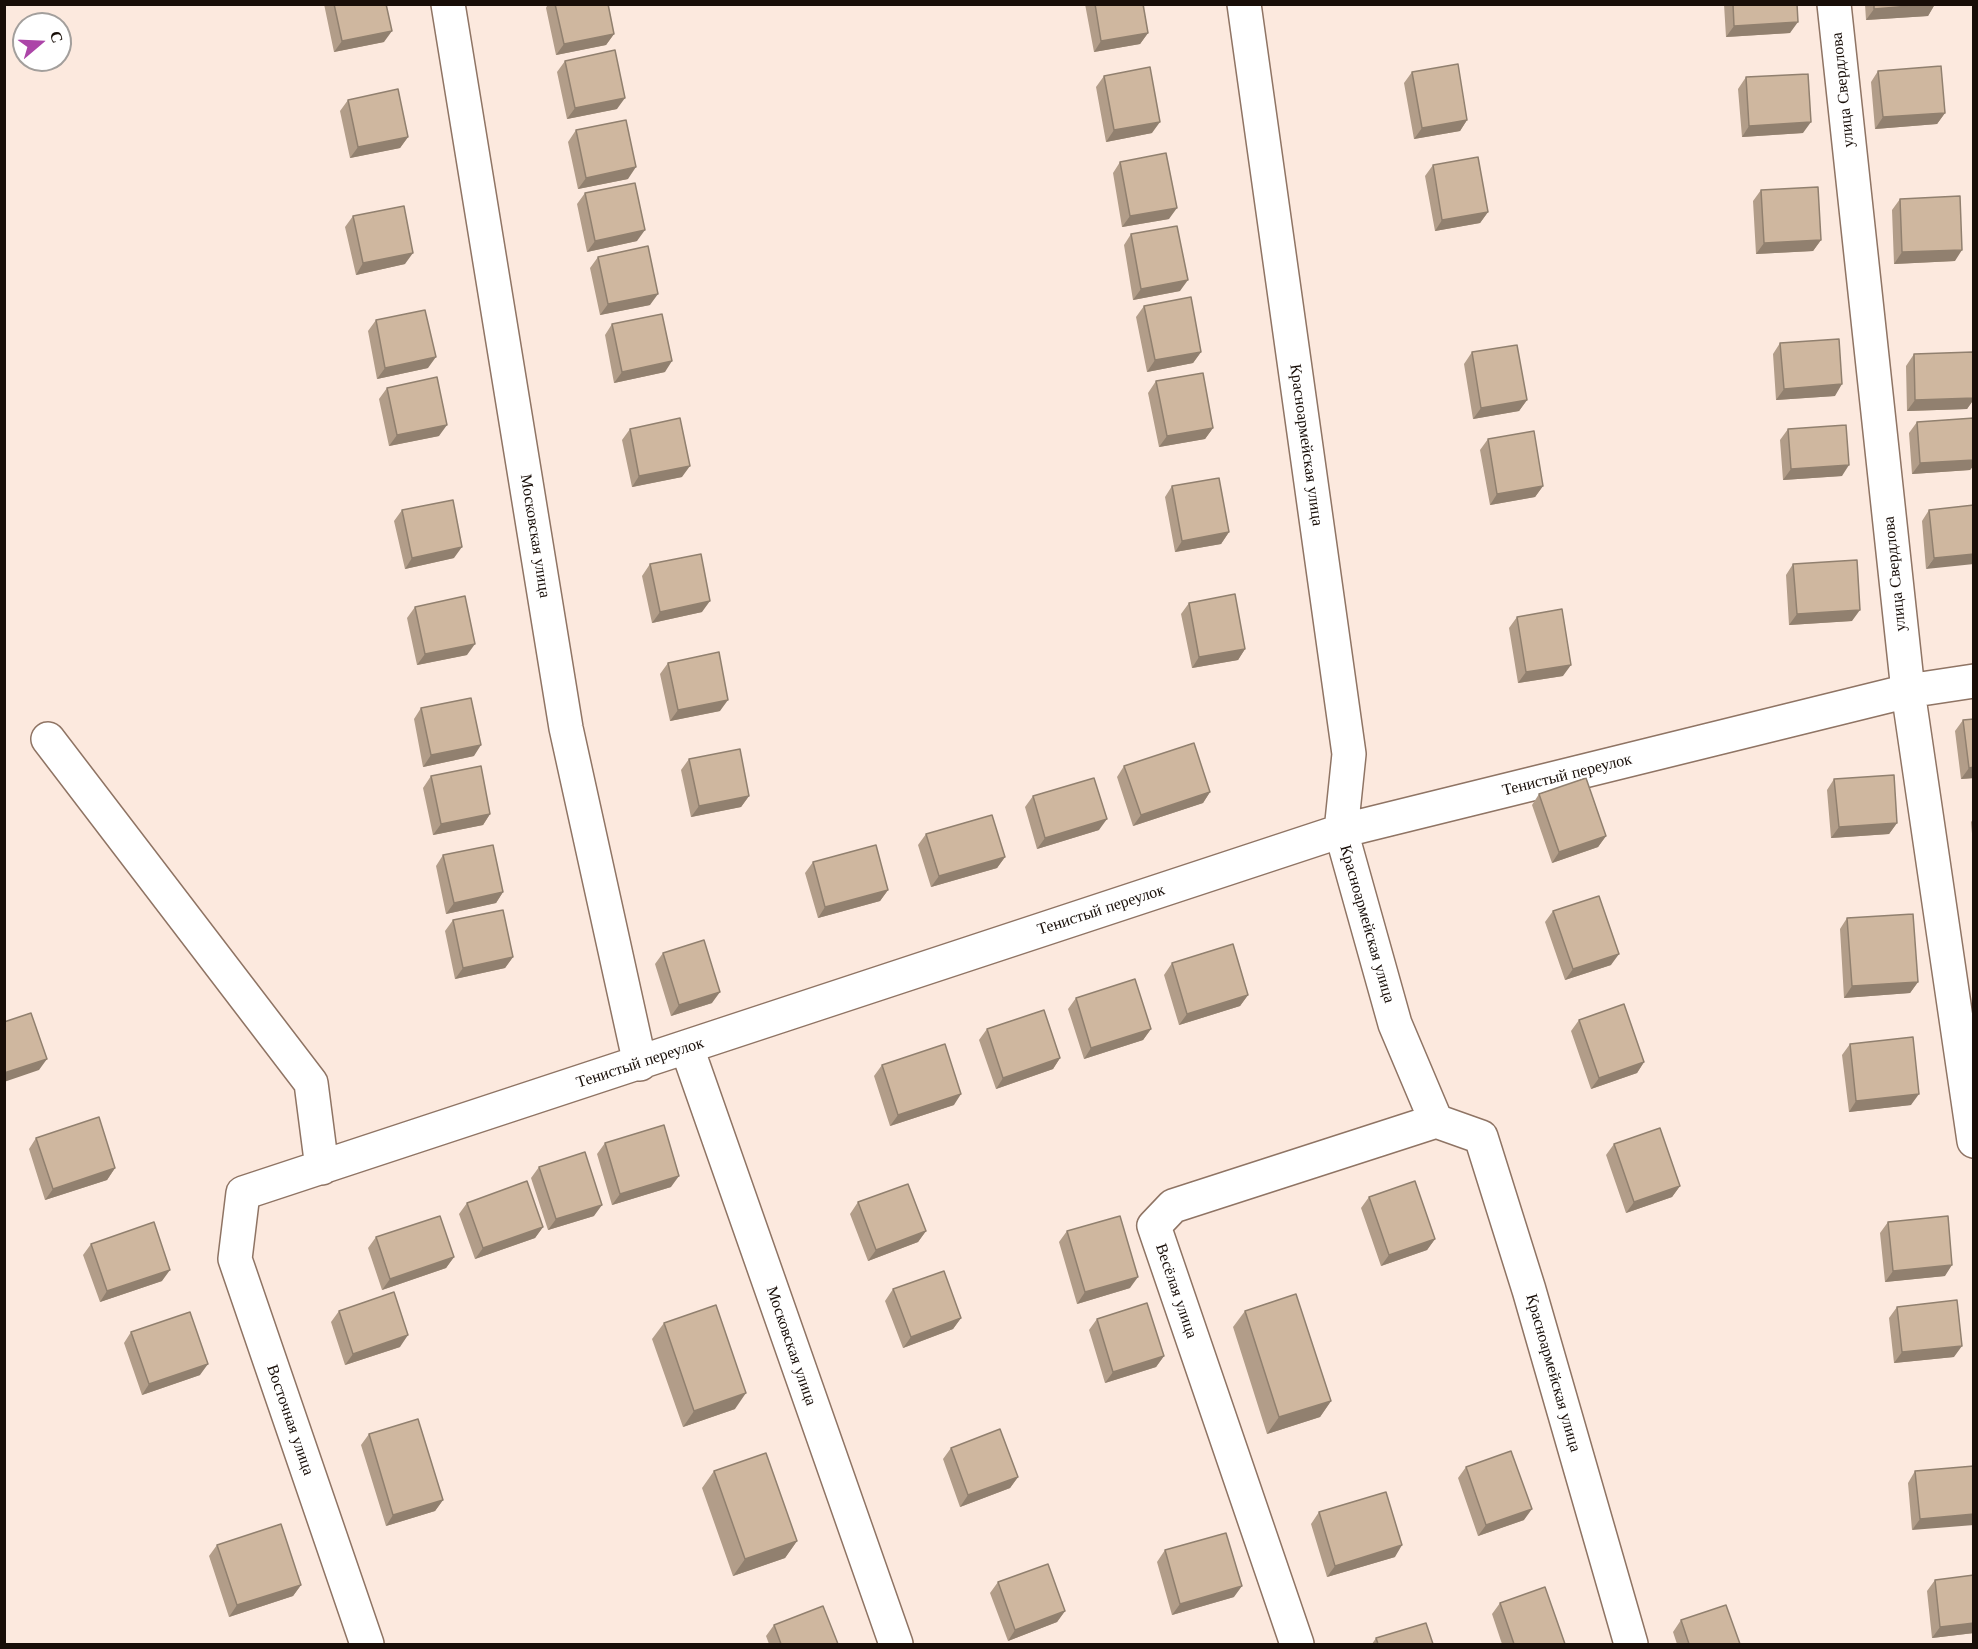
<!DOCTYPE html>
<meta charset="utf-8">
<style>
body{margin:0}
#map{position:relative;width:1978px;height:1649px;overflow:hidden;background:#fce9de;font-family:"Libre Baskerville",serif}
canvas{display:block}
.frame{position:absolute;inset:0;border:6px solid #180e08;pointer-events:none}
.north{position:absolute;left:12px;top:12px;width:60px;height:60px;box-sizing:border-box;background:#fff;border:2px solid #a39f9c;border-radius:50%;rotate:71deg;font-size:16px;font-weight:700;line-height:24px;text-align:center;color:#180e08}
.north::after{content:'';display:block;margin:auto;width:21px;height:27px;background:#ac45a8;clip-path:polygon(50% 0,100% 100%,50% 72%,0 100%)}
</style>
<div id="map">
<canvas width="1978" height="1649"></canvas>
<div class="frame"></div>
<div class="north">С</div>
</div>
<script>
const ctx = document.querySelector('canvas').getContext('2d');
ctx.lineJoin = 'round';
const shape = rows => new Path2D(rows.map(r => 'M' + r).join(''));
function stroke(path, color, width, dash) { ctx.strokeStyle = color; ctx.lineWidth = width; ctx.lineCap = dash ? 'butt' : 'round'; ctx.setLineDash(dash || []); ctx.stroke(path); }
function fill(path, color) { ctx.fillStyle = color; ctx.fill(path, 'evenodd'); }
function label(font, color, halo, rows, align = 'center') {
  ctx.font = font + ' "Libre Baskerville",serif'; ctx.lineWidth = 4.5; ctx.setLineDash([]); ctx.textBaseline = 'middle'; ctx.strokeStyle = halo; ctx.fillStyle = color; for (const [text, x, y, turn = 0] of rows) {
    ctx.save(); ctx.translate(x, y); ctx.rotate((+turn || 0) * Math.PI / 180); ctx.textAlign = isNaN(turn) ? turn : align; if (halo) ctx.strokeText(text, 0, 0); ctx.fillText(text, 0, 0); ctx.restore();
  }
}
const minor = shape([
 [448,4,566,728,640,1064],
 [1244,4,1349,754,1341,831,1395,1024,1436,1121,1481,1137,1529,1290,1631,1644],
 [1834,4,1908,691,1974,1141],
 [48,739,311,1083,322,1168],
 [687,1048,896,1644],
 [367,1644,235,1259,243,1193,1341,831,1908,691,1974,681],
 [1297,1644,1154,1226,1173,1206,1436,1121]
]);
const wall = shape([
 [324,4,386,4,384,42,334,52],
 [548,4,608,4,614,34,606,45,556,55,546,8],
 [1085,4,1143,4,1148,33,1140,44,1094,52],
 [1724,4,1797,4,1790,33,1726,37],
 [1865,4,1935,4,1928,16,1866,20],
 [565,61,617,109,567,119,557,72],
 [1878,71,1945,113,1937,124,1875,129,1871,82],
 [1412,72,1467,120,1460,131,1414,139,1404,83],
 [1104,76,1152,133,1106,142,1096,87],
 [1746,77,1803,133,1742,137,1738,89],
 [348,100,408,137,400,148,350,158,340,111],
 [576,130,628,179,578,189,568,142],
 [1120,162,1169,219,1122,227,1113,173],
 [1433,165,1488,212,1480,223,1435,231,1425,176],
 [1761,190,1821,240,1813,251,1756,254,1753,201],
 [585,193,637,241,587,252,577,204],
 [1900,199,1955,261,1894,264,1892,210],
 [353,216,405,264,356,275,345,227],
 [1131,234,1180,291,1133,300,1124,245],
 [598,257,650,305,600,315,590,268],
 [1144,306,1201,352,1193,363,1147,372,1136,317],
 [376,320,428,368,377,379,368,331],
 [612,324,665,372,614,383,605,335],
 [1780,343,1835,396,1776,400,1773,354],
 [1472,352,1527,400,1519,411,1473,419,1464,364],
 [1914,354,1974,368,1974,399,1967,409,1907,411,1906,366],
 [1156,381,1213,428,1205,439,1159,447,1148,393],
 [387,388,439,436,389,446,379,399],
 [1974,418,1974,465,1970,470,1912,474,1909,433,1917,422],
 [630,429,682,477,632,487,622,440],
 [1788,429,1842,476,1783,480,1780,440],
 [1488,439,1543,486,1535,497,1490,505,1480,450],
 [1172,486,1229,532,1221,544,1175,552,1165,497],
 [1974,505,1926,569,1922,521,1929,510],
 [402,510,454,558,405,569,394,521],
 [650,564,702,612,652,623,642,576],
 [1793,564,1852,621,1789,625,1786,575],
 [1189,603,1245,649,1238,660,1192,668,1181,614],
 [415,607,467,655,417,665,407,618],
 [1517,617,1563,676,1518,683,1509,628],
 [668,663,720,711,670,721,660,674],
 [421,708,474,756,423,767,414,719],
 [1974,719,1974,778,1961,779,1955,731,1963,720],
 [689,759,749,796,741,807,691,817,681,770],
 [1124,766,1210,792,1203,803,1133,826,1117,777],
 [431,776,490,814,483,825,433,835,423,788],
 [1834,779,1897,823,1889,834,1831,838,1827,790],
 [1539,794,1606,836,1598,847,1552,863,1532,805],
 [1033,796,1099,830,1037,849,1025,807],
 [1974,818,1974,857,1971,822],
 [926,834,1005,857,997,868,931,887,918,845],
 [443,855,503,892,496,903,446,914,436,866],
 [813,862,888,890,880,901,818,918,805,873],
 [1553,911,1611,965,1565,980,1545,922],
 [1847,918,1918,982,1910,993,1844,998,1840,929],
 [453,920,513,957,505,968,455,979,445,931],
 [663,953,712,1003,671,1016,655,964],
 [1172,963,1248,995,1240,1006,1179,1025,1164,975],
 [1076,998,1151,1029,1143,1040,1084,1059,1068,1009],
 [1579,1020,1644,1062,1637,1073,1591,1089,1571,1031],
 [987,1029,1060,1058,1053,1069,996,1089,979,1040],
 [1850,1044,1911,1105,1849,1112,1842,1055],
 [882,1065,954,1105,890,1126,874,1076],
 [36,1138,115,1168,107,1180,45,1200,29,1149],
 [605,1143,671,1187,612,1205,597,1154],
 [1614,1144,1680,1186,1672,1197,1626,1213,1606,1155],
 [539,1167,594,1216,548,1230,531,1178],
 [1369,1197,1435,1239,1427,1250,1381,1266,1361,1208],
 [858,1202,926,1231,918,1242,868,1261,850,1214],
 [467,1203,543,1227,535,1238,475,1259,459,1214],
 [1888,1222,1945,1276,1885,1282,1880,1233],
 [1067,1231,1130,1288,1077,1304,1059,1242],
 [376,1237,454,1257,446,1268,382,1290,368,1248],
 [91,1244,162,1281,100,1302,83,1255],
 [893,1289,961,1318,953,1329,903,1348,885,1301],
 [1897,1307,1954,1357,1894,1363,1889,1318],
 [339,1311,400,1347,345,1365,331,1322],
 [1245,1311,1331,1401,1320,1417,1267,1434,1233,1327],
 [1097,1319,1164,1356,1156,1367,1105,1383,1089,1330],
 [664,1323,735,1409,683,1427,652,1339],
 [131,1332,200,1375,142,1395,124,1343],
 [369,1434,443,1500,435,1511,386,1526,361,1445],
 [951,1448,1018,1477,1010,1488,960,1507,943,1459],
 [1974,1466,1912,1530,1908,1483,1915,1471],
 [1466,1467,1524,1520,1478,1536,1458,1478],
 [714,1471,797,1541,785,1558,733,1576,702,1488],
 [1319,1512,1395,1557,1327,1577,1311,1524],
 [217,1545,301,1585,293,1596,229,1617,209,1556],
 [1165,1550,1234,1597,1172,1615,1157,1562],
 [1935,1580,1974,1633,1932,1638,1927,1591],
 [998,1582,1065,1611,1057,1622,1008,1641,990,1593],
 [1500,1603,1565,1644,1502,1644,1492,1614],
 [1681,1620,1740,1644,1677,1644,1673,1632],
 [774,1625,838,1644,769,1644,766,1636],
 [1376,1638,1433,1644,1372,1644]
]);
const shadedWall = shape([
 [1935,4,1928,16,1866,20,1874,9],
 [1798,22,1790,33,1726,37,1734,26],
 [392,31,384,42,334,52,342,41],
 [1148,33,1140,44,1094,52,1101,41],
 [614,34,606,45,556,55,564,44],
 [625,98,617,109,567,119,575,108],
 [1945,113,1937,124,1875,129,1883,117],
 [1467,120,1460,131,1414,139,1422,128],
 [1160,122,1152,133,1106,142,1114,130],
 [1811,122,1803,133,1742,137,1749,126],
 [408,137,400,148,350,158,358,147],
 [636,167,628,179,578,189,586,178],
 [1177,208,1169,219,1122,227,1130,216],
 [1488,212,1480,223,1435,231,1442,220],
 [645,230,637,241,587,252,595,241],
 [1821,240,1813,251,1756,254,1764,243],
 [1962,250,1955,261,1894,264,1902,252],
 [413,253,405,264,356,275,363,263],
 [1188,280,1180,291,1133,300,1141,289],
 [658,294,650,305,600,315,608,304],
 [1201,352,1193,363,1147,372,1155,360],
 [436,357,428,368,377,379,385,368],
 [672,361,665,372,614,383,622,372],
 [1842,384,1835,396,1776,400,1784,389],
 [1974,398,1974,399,1967,409,1907,411,1915,400],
 [1527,400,1519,411,1473,419,1481,408],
 [447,425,439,436,389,446,397,435],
 [1213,428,1205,439,1159,447,1167,436],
 [1974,460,1974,465,1970,470,1912,474,1920,463],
 [1849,465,1842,476,1783,480,1791,469],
 [690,466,682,477,632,487,639,476],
 [1543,486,1535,497,1490,505,1497,494],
 [1229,532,1221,544,1175,552,1182,541],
 [462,547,454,558,405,569,412,558],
 [1974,554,1974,564,1926,569,1934,558],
 [710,601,702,612,652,623,660,612],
 [1860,610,1852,621,1789,625,1797,614],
 [475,644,467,655,417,665,425,654],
 [1245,649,1238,660,1192,668,1199,657],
 [1571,665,1563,676,1518,683,1526,672],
 [728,700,720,711,670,721,678,710],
 [481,745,474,756,423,767,431,755],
 [1974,767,1974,778,1961,779,1969,768],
 [1210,792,1203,803,1133,826,1141,815],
 [749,796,741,807,691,817,699,806],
 [490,814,483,825,433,835,441,824],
 [1107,819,1099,830,1037,849,1045,838],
 [1897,823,1889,834,1831,838,1839,827],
 [1606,836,1598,847,1552,863,1559,852],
 [1005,857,997,868,931,887,939,876],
 [888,890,880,901,818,918,825,907],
 [503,892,496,903,446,914,454,903],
 [1619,954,1611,965,1565,980,1573,969],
 [513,957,505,968,455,979,463,968],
 [1918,982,1910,993,1844,998,1852,986],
 [720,992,712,1003,671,1016,679,1005],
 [1248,995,1240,1006,1179,1025,1187,1014],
 [1151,1029,1143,1040,1084,1059,1091,1048],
 [1060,1058,1053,1069,996,1089,1003,1078],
 [47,1059,39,1070,4,1082,4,1073],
 [1644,1062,1637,1073,1591,1089,1599,1078],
 [961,1094,954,1105,890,1126,898,1115],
 [1919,1094,1911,1105,1849,1112,1856,1101],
 [115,1168,107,1180,45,1200,53,1189],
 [679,1176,671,1187,612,1205,620,1194],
 [1680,1186,1672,1197,1626,1213,1634,1202],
 [602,1205,594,1216,548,1230,556,1219],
 [543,1227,535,1238,475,1259,483,1248],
 [926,1231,918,1242,868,1261,876,1250],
 [1435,1239,1427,1250,1381,1266,1389,1255],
 [454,1257,446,1268,382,1290,390,1279],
 [1952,1265,1945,1276,1885,1282,1893,1271],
 [170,1270,162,1281,100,1302,107,1291],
 [1138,1277,1130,1288,1077,1304,1085,1292],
 [961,1318,953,1329,903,1348,911,1337],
 [408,1335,400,1347,345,1365,353,1354],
 [1962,1346,1954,1357,1894,1363,1902,1352],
 [1164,1356,1156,1367,1105,1383,1113,1372],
 [208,1364,200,1375,142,1395,149,1384],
 [746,1393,735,1409,683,1427,694,1411],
 [1331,1401,1320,1417,1267,1434,1279,1417],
 [1018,1477,1010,1488,960,1507,968,1495],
 [443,1500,435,1511,386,1526,393,1515],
 [1532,1509,1524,1520,1478,1536,1486,1525],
 [1974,1514,1974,1525,1912,1530,1920,1519],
 [797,1541,785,1558,733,1576,745,1559],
 [1402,1545,1395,1557,1327,1577,1335,1566],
 [301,1585,293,1596,229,1617,237,1605],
 [1242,1586,1234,1597,1172,1615,1180,1604],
 [1065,1611,1057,1622,1008,1641,1015,1630],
 [1974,1623,1974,1633,1932,1638,1940,1627]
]);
const building = shape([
 [334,4,386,4,392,31,342,41,334,4],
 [555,4,608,4,614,34,564,44,555,4],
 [1095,4,1143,4,1148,33,1101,41,1095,4],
 [1733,4,1797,4,1798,22,1734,26,1733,4],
 [1874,4,1934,4,1874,9,1874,4],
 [615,50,625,98,575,108,565,61,615,50],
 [1458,64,1467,120,1422,128,1412,72,1458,64],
 [1941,66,1945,113,1883,117,1878,71,1941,66],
 [1150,67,1160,122,1114,130,1104,76,1150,67],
 [1808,74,1811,122,1749,126,1746,77,1808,74],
 [398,89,408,137,358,147,348,100,398,89],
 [626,120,636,167,586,178,576,130,626,120],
 [1166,153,1177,208,1130,216,1120,162,1166,153],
 [1478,157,1488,212,1442,220,1433,165,1478,157],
 [635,183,645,230,595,241,585,193,635,183],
 [1818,187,1821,240,1764,243,1761,190,1818,187],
 [1960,196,1962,250,1902,252,1900,199,1960,196],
 [404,206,413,253,363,263,353,216,404,206],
 [1177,226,1188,280,1141,289,1131,234,1177,226],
 [648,246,658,294,608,304,598,257,648,246],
 [1191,297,1201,352,1155,360,1144,306,1191,297],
 [425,310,436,357,385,368,376,320,425,310],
 [662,314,672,361,622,372,612,324,662,314],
 [1839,339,1842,384,1784,389,1780,343,1839,339],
 [1517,345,1527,400,1481,408,1472,352,1517,345],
 [1973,352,1974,398,1915,400,1914,354,1973,352],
 [1203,373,1213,428,1167,436,1156,381,1203,373],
 [437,377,447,425,397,435,387,388,437,377],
 [680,418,690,466,639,476,630,429,680,418],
 [1974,418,1974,460,1920,463,1917,422,1974,418],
 [1846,425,1849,465,1791,469,1788,429,1846,425],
 [1534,431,1543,486,1497,494,1488,439,1534,431],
 [1219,478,1229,532,1182,541,1172,486,1219,478],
 [453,500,462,547,412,558,402,510,453,500],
 [1974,505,1974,554,1934,558,1929,510,1974,505],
 [701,554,710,601,660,612,650,564,701,554],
 [1857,560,1860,610,1797,614,1793,564,1857,560],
 [1235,594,1245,649,1199,657,1189,603,1235,594],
 [465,596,475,644,425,654,415,607,465,596],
 [1562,609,1571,665,1526,672,1517,617,1562,609],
 [719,652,728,700,678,710,668,663,719,652],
 [471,698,481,745,431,755,421,708,471,698],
 [1974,719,1974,767,1969,768,1963,720,1974,719],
 [1194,743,1210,792,1141,815,1124,766,1194,743],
 [740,749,749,796,699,806,689,759,740,749],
 [481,766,490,814,441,824,431,776,481,766],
 [1894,775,1897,823,1839,827,1834,779,1894,775],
 [1094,778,1107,819,1045,838,1033,796,1094,778],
 [1586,778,1606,836,1559,852,1539,794,1586,778],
 [992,815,1005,857,939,876,926,834,992,815],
 [493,845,503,892,454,903,443,855,493,845],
 [876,845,888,890,825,907,813,862,876,845],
 [1599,896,1619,954,1573,969,1553,911,1599,896],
 [503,910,513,957,463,968,453,920,503,910],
 [1913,914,1918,982,1852,986,1847,918,1913,914],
 [704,940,720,992,679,1005,663,953,704,940],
 [1233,944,1248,995,1187,1014,1172,963,1233,944],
 [1135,979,1151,1029,1091,1048,1076,998,1135,979],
 [1624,1004,1644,1062,1599,1078,1579,1020,1624,1004],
 [1044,1010,1060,1058,1003,1078,987,1029,1044,1010],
 [31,1013,47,1059,4,1073,4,1022,31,1013],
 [1913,1037,1919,1094,1856,1101,1850,1044,1913,1037],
 [945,1044,961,1094,898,1115,882,1065,945,1044],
 [99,1117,115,1168,53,1189,36,1138,99,1117],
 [664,1125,679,1176,620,1194,605,1143,664,1125],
 [1660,1128,1680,1186,1634,1202,1614,1144,1660,1128],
 [585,1152,602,1205,556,1219,539,1167,585,1152],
 [527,1181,543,1227,483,1248,467,1203,527,1181],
 [1415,1181,1435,1239,1389,1255,1369,1197,1415,1181],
 [908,1184,926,1231,876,1250,858,1202,908,1184],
 [440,1216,454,1257,390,1279,376,1237,440,1216],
 [1120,1216,1138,1277,1085,1292,1067,1231,1120,1216],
 [1948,1216,1952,1265,1893,1271,1888,1222,1948,1216],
 [154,1222,170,1270,107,1291,91,1244,154,1222],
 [944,1271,961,1318,911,1337,893,1289,944,1271],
 [394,1292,408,1335,353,1354,339,1311,394,1292],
 [1296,1294,1331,1401,1279,1417,1245,1311,1296,1294],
 [1957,1300,1962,1346,1902,1352,1897,1307,1957,1300],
 [1147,1303,1164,1356,1113,1372,1097,1319,1147,1303],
 [716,1305,746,1393,694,1411,664,1323,716,1305],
 [190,1312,208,1364,149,1384,131,1332,190,1312],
 [418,1419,443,1500,393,1515,369,1434,418,1419],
 [1000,1429,1018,1477,968,1495,951,1448,1000,1429],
 [1511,1451,1532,1509,1486,1525,1466,1467,1511,1451],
 [766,1453,797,1541,745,1559,714,1471,766,1453],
 [1974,1466,1974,1514,1920,1519,1915,1471,1974,1466],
 [1386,1492,1402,1545,1335,1566,1319,1512,1386,1492],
 [281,1524,301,1585,237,1605,217,1545,281,1524],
 [1226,1533,1242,1586,1180,1604,1165,1550,1226,1533],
 [1048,1564,1065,1611,1015,1630,998,1582,1048,1564],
 [1974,1575,1974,1623,1940,1627,1935,1580,1974,1575],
 [1545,1587,1565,1644,1514,1644,1500,1603,1545,1587],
 [1726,1605,1740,1644,1689,1644,1681,1620,1726,1605],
 [823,1606,838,1644,781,1644,774,1625,823,1606],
 [1426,1623,1433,1644,1378,1644,1376,1638,1426,1623]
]);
const streetNames = [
 ["улица Свердлова",1843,90,-96],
 ["Красноармейская улица",1306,445,82],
 ["Московская улица",535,536,81],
 ["улица Свердлова",1895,574,-96],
 ["Тенистый переулок",1567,775,-14],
 ["Тенистый переулок",1101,910,-18],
 ["Красноармейская улица",1367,924,74],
 ["Тенистый переулок",640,1063,-18],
 ["Весёлая улица",1176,1291,71],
 ["Московская улица",791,1346,71],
 ["Красноармейская улица",1553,1373,74],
 ["Восточная улица",290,1420,71]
];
stroke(minor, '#8f7464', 36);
stroke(minor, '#fff', 33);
fill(wall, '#b29d89');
fill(shadedWall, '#91806f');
fill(building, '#cfb79f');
stroke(building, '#91806f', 1.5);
label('16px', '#180e08', '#fff', streetNames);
</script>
